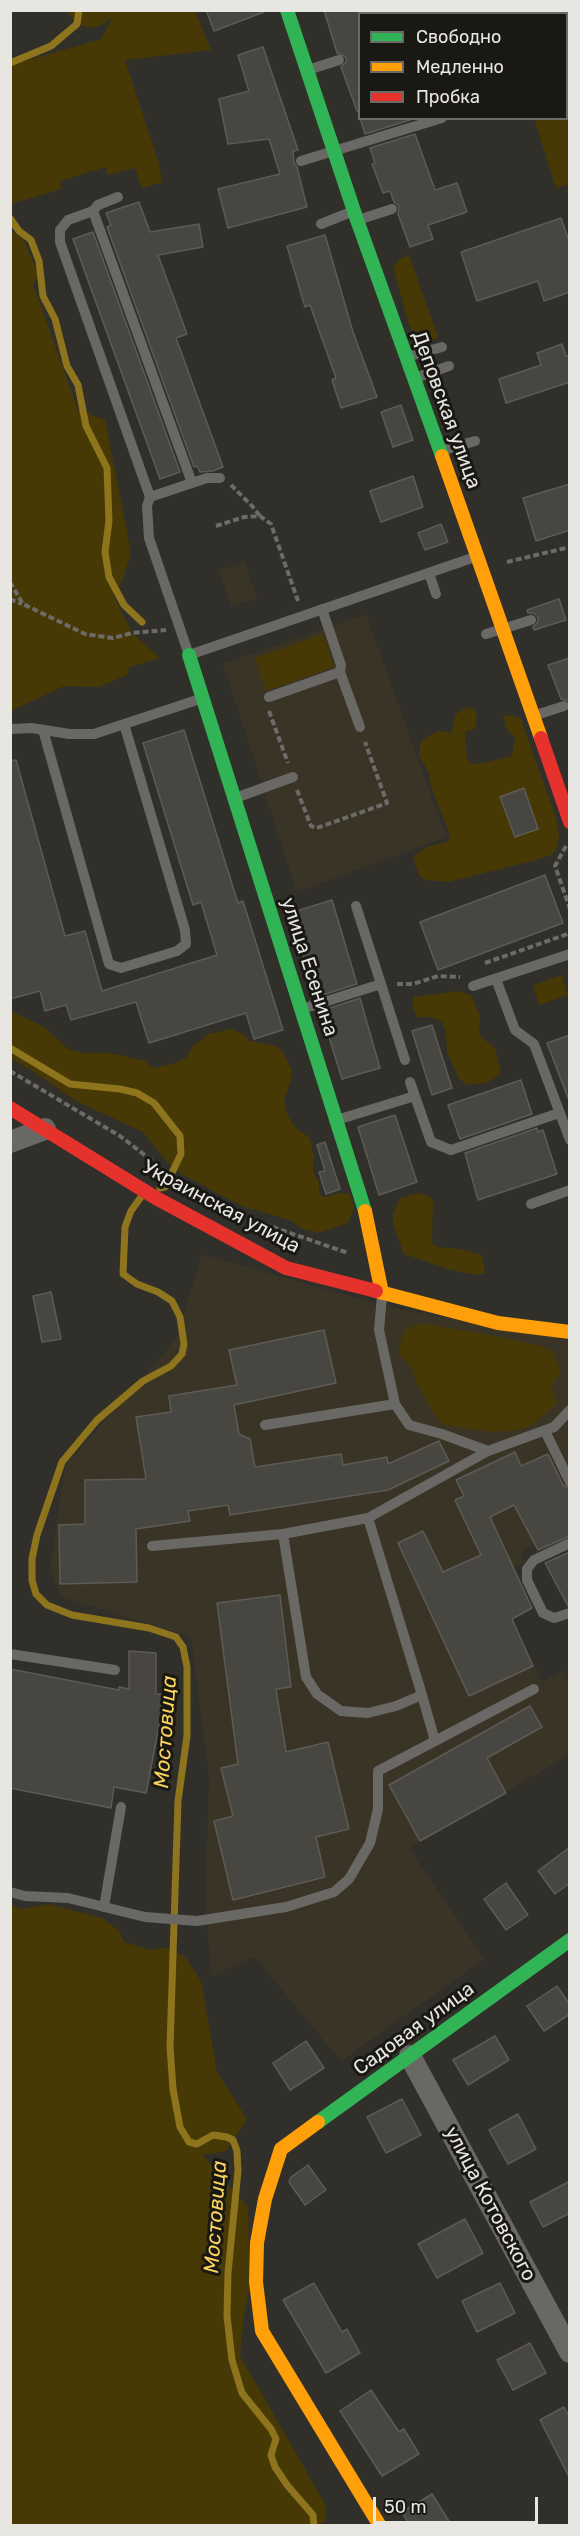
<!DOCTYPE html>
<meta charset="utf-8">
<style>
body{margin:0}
#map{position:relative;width:580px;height:2536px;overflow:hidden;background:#302f29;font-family:Rubik,sans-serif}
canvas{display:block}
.frame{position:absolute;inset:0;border:12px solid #e8e6e0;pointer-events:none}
.legend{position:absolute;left:358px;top:12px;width:210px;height:108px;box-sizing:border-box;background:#1a1813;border:2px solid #6c6a65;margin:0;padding:8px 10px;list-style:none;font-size:18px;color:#e8e6e0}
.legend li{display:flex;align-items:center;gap:12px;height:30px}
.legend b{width:30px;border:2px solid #6c6a65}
.scale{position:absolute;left:373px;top:2497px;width:165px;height:27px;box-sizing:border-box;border:3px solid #e8e6e0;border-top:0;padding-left:8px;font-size:18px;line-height:21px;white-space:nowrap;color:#e8e6e0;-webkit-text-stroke:4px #1a1813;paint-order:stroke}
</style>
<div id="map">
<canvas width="580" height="2536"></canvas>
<div class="frame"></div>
<ul class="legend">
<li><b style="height:8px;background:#30b455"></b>Свободно</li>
<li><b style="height:8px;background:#ff9f0a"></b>Медленно</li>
<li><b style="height:8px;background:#e5322d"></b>Пробка</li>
</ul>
<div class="scale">50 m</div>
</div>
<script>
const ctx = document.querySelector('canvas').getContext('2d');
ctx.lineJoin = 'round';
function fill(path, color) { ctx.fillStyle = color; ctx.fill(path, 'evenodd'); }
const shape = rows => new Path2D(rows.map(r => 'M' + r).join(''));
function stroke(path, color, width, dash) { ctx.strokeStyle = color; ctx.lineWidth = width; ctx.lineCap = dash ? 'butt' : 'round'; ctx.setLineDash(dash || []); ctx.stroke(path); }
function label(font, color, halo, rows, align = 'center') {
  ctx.font = font + ' Rubik,sans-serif'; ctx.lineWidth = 6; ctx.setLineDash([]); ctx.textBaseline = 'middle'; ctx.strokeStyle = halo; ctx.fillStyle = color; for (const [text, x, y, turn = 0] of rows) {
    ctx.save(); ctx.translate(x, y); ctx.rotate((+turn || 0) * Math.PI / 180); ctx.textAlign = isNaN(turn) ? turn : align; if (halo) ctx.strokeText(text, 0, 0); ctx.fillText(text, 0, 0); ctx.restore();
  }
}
const built = shape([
 [245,562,257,598,231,606,219,570],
 [366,614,446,837,297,892,223,664],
 [202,1254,388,1307,569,1340,569,1529,521,1552,525,1562,493,1579,542,1682,562,1671,569,1685,569,1755,409,1848,484,1959,341,2061,255,1957,212,1976,205,1908,209,1778,191,1637,62,1597,50,1570,65,1466,176,1339]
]);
const green = shape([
 [116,10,195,11,211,50,125,60,159,164,162,182,142,188,135,168,107,175,106,167,60,181,61,189,11,204,11,65,101,39,113,17,102,25,90,28,77,24,66,11,114,11,114,14],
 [509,11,569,11,569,184,556,188,534,119,566,118,566,14,510,13],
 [11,231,23,239,39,275,33,284,78,410,105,420,131,553,122,581,113,595,132,633,160,658,129,667,127,675,99,687,64,686,11,711],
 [409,255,438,337,429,343,422,344,409,325,393,267,401,258],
 [323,634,334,667,266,691,255,658],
 [468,707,475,710,477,718,475,728,465,732,467,758,470,764,483,763,512,756,515,738,507,730,503,715,515,716,521,719,557,821,559,836,556,850,551,855,536,860,448,882,426,880,419,876,413,857,427,847,447,842,450,835,431,786,429,773,419,755,420,744,425,738,439,731,451,733,456,714],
 [562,975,568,995,539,1005,533,985],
 [457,991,471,995,480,1016,479,1035,495,1048,501,1073,489,1082,467,1085,459,1079,447,1053,446,1034,442,1022,432,1017,418,1017,412,1006,414,997],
 [10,1011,43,1026,68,1049,84,1053,110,1053,146,1061,153,1068,172,1064,186,1058,193,1046,209,1034,230,1029,244,1034,249,1041,276,1046,283,1052,291,1069,291,1080,284,1101,288,1116,295,1127,310,1138,314,1157,313,1171,319,1183,319,1194,324,1197,340,1193,350,1194,354,1209,348,1223,318,1233,303,1229,289,1220,242,1206,181,1174,167,1162,143,1132,76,1101,31,1070,11,1059],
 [418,1193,429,1196,433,1201,432,1243,437,1247,460,1249,482,1255,485,1273,476,1275,451,1270,404,1254,393,1225,393,1213,400,1198],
 [427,1324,511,1339,541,1346,553,1352,561,1373,551,1386,557,1403,532,1425,520,1430,491,1432,444,1425,434,1414,417,1383,412,1368,400,1355,400,1344,405,1330,414,1325],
 [48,1904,102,1918,119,1931,124,1942,151,1950,166,1948,185,1957,201,1981,217,2072,247,2119,226,2151,203,2155,248,2207,250,2284,243,2321,240,2356,325,2504,325,2521,316,2526,11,2525,10,1905,22,1909]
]);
const stream = shape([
 [10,63,51,46,77,24,79,10],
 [10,218,19,231,31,240,39,261,43,296,55,319,67,366,78,385,86,426,107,468,109,521,105,552,109,577,124,605,142,622],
 [10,1048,70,1084,120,1089,137,1093,154,1103,180,1136,181,1154,165,1187,160,1188],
 [141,1197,131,1211,125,1227,123,1274,137,1284,158,1292,172,1301,180,1317,184,1344,182,1354,171,1366,143,1381,97,1420,62,1462,37,1535,32,1559,32,1580,36,1594,47,1605,72,1615,149,1628,176,1637,183,1647,187,1667,187,1736,178,1801,170,2047,173,2089,180,2127,189,2142,197,2144,213,2135,227,2137,233,2140,237,2151,238,2171,228,2273,227,2316,232,2360,242,2393,271,2429,276,2439,271,2455,275,2467,287,2485,313,2515,314,2526]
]);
const building = shape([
 [206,10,263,10,264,12,214,31,206,10],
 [324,10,360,10,360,111,357,111,341,67,346,62,346,57,337,53,324,10],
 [263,47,298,150,293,151,294,163,297,167,307,207,228,228,218,189,280,174,269,139,228,144,219,99,249,91,238,55,263,47],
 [360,118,409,118,410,120,365,134,360,118],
 [415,134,435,190,457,183,467,212,428,225,433,239,410,247,398,214,399,206,394,202,390,191,383,193,372,164,375,163,370,148,415,134],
 [139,202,150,232,199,224,203,247,158,255,187,334,176,338,223,467,213,471,200,472,197,466,194,467,107,227,111,225,106,213,139,202],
 [561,218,570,244,570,292,544,301,538,281,477,301,461,252,561,218],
 [93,232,180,472,160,479,73,239,93,232],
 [325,235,353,332,377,397,341,408,332,380,336,378,310,305,305,307,287,246,325,235],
 [562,344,566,356,570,355,570,382,506,403,499,379,541,365,537,353,562,344],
 [401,405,413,440,393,447,381,412,401,405],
 [413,476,423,507,381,522,370,491,413,476],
 [570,484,570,530,536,541,523,498,570,484],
 [441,524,448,542,425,550,418,533,441,524],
 [559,599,566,620,534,630,533,627,538,622,538,617,533,613,528,613,527,610,559,599],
 [570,658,570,701,561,699,548,665,570,658],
 [184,730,238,903,243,901,283,1030,254,1039,246,1013,149,1043,136,1002,71,1020,66,1005,45,1011,40,991,10,999,10,761,16,760,65,936,85,931,102,991,217,955,201,902,193,905,143,743,184,730],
 [524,788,538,829,515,837,500,797,524,788],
 [545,875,563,923,438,970,420,922,545,875],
 [332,900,357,984,316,997,290,913,332,900],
 [360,998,380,1068,342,1079,321,1011,360,998],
 [432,1025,452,1088,432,1095,412,1031,432,1025],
 [570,1035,570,1097,568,1098,547,1043,570,1035],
 [521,1080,532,1114,460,1139,448,1105,521,1080],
 [395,1115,417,1182,379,1195,358,1127,395,1115],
 [537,1128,538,1132,543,1130,557,1174,478,1200,465,1153,537,1128],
 [325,1142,340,1189,326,1194,319,1172,325,1171,317,1145,325,1142],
 [51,1292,61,1339,42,1342,33,1296,51,1292],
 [324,1330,336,1383,234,1405,239,1434,250,1439,255,1467,341,1454,343,1465,387,1457,388,1464,439,1441,449,1461,388,1490,230,1515,228,1505,188,1511,190,1521,136,1529,137,1582,60,1584,59,1525,85,1524,85,1480,146,1479,136,1417,171,1412,169,1396,237,1385,229,1350,324,1330],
 [515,1452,521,1466,548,1454,563,1485,570,1489,570,1536,538,1550,514,1505,490,1517,532,1608,512,1619,533,1666,469,1696,398,1543,423,1531,443,1572,481,1555,455,1500,464,1496,456,1480,515,1452],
 [570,1552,570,1606,568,1606,545,1563,570,1552],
 [280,1595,291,1687,276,1689,286,1752,328,1742,349,1829,316,1837,325,1877,233,1900,214,1821,233,1816,221,1768,238,1764,217,1603,280,1595],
 [129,1651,156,1653,156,1694,165,1695,146,1793,114,1787,111,1808,10,1788,10,1669,119,1690,119,1687,129,1689,129,1651],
 [530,1706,542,1727,487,1758,506,1793,420,1841,389,1785,530,1706],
 [570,1847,570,1883,555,1894,538,1871,570,1847],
 [506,1883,528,1915,506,1930,484,1899,506,1883],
 [557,1986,570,2005,570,2014,544,2031,527,2006,557,1986],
 [495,2036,509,2060,468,2085,453,2060,495,2036],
 [306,2041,324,2068,290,2090,273,2063,306,2041],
 [402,2099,421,2135,386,2153,367,2117,402,2099],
 [518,2114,536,2149,508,2164,489,2130,518,2114],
 [308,2165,326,2190,305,2205,289,2182,291,2177,308,2165],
 [570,2181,570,2213,543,2227,530,2202,570,2181],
 [465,2219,483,2253,437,2278,418,2244,465,2219],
 [314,2283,342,2332,347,2329,360,2353,326,2373,283,2300,314,2283],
 [500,2283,515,2313,477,2332,462,2301,500,2283],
 [530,2343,546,2373,513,2390,497,2360,530,2343],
 [371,2390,399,2432,404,2429,419,2454,382,2476,340,2411,371,2390],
 [564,2407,570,2418,570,2479,540,2420,564,2407],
 [432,2494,452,2526,410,2526,402,2512,432,2494]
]);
const path = shape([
 [231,485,252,506,260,516],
 [216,526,244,517,260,516,271,524,298,601],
 [507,562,570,547],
 [10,582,23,604,85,634,113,638,132,633,166,630],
 [10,599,22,604],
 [269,711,288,763],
 [297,790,311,826,317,828,387,803,365,742],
 [566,846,555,866,570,909],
 [485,963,570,933],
 [397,984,413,984,438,976,460,977],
 [10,1071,120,1136,159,1166],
 [264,1224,348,1253]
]);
const lane = shape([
 [311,69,339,60],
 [301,161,442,118],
 [118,197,98,205,93,211,68,220,60,230,60,242,150,497,147,506,149,538,189,655,475,557],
 [93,211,192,483],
 [358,220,392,209],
 [321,224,351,212],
 [410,356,442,347],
 [418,377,449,366],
 [444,450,475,441],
 [150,497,207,478,220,478],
 [429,573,436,594],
 [322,609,341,665,340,672,360,727],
 [486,634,531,620],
 [269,697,340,672],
 [536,715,564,706],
 [10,729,32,728,69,734,94,734,200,699],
 [43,730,109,964,121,968,177,951,186,944,185,930,124,724],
 [238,797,293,777],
 [496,979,515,1030,534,1044,570,1140],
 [381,984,405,1060],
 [473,986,570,954],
 [305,1008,381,984,356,906],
 [410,1082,431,1142,451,1150,559,1113],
 [340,1119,415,1096],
 [531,1204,570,1190],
 [382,1296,379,1330,395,1404,409,1425,442,1434,488,1451],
 [265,1425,395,1404],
 [545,1431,570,1482],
 [368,1518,283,1534,306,1677,317,1694,341,1711,368,1713,396,1706,422,1695,435,1741],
 [570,1543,534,1560,527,1569,527,1580,543,1613,554,1618,570,1613],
 [152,1546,283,1534],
 [10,1654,115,1670],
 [422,1695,368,1518,488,1451,554,1427,570,1410],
 [10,1892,25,1896,68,1898,145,1917,197,1921,286,1907,334,1892,349,1879,370,1843,378,1809,378,1771,534,1689],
 [104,1907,121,1807]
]);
const street = shape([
 [10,1142,45,1129],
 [410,2056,570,2352]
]);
const fast = shape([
 [287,10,357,220,442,456],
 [189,655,365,1211],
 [318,2122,570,1940]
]);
const slow = shape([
 [442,456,541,738],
 [365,1211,382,1293],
 [376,1291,498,1323,570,1332],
 [318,2122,281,2149,265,2199,257,2243,256,2282,262,2331,380,2526]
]);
const jam = shape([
 [541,738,570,822],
 [10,1108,156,1198,286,1268,376,1291]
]);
const streetNames = [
 ["Деповская улица",446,410,70],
 ["улица Есенина",309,967,72],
 ["Украинская улица",221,1207,28],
 ["Садовая улица",414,2029,-36],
 ["улица Котовского",490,2204,62]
];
const waterNames = [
 ["Мостовица",166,1732,-86],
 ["Мостовица",216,2217,-86]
];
fill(built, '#393425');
fill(green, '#473906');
stroke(stream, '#8e741d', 7);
fill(building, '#474641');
stroke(building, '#5d5b56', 1.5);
stroke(path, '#6c6b69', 4, [6, 3]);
stroke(lane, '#696865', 10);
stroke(street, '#696865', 22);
stroke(fast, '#30b455', 14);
stroke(slow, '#ff9f0a', 14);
stroke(jam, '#e5322d', 14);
label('20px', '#e8e6e0', '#1a1813', streetNames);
label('italic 21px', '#fad45d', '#1a1813', waterNames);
</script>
